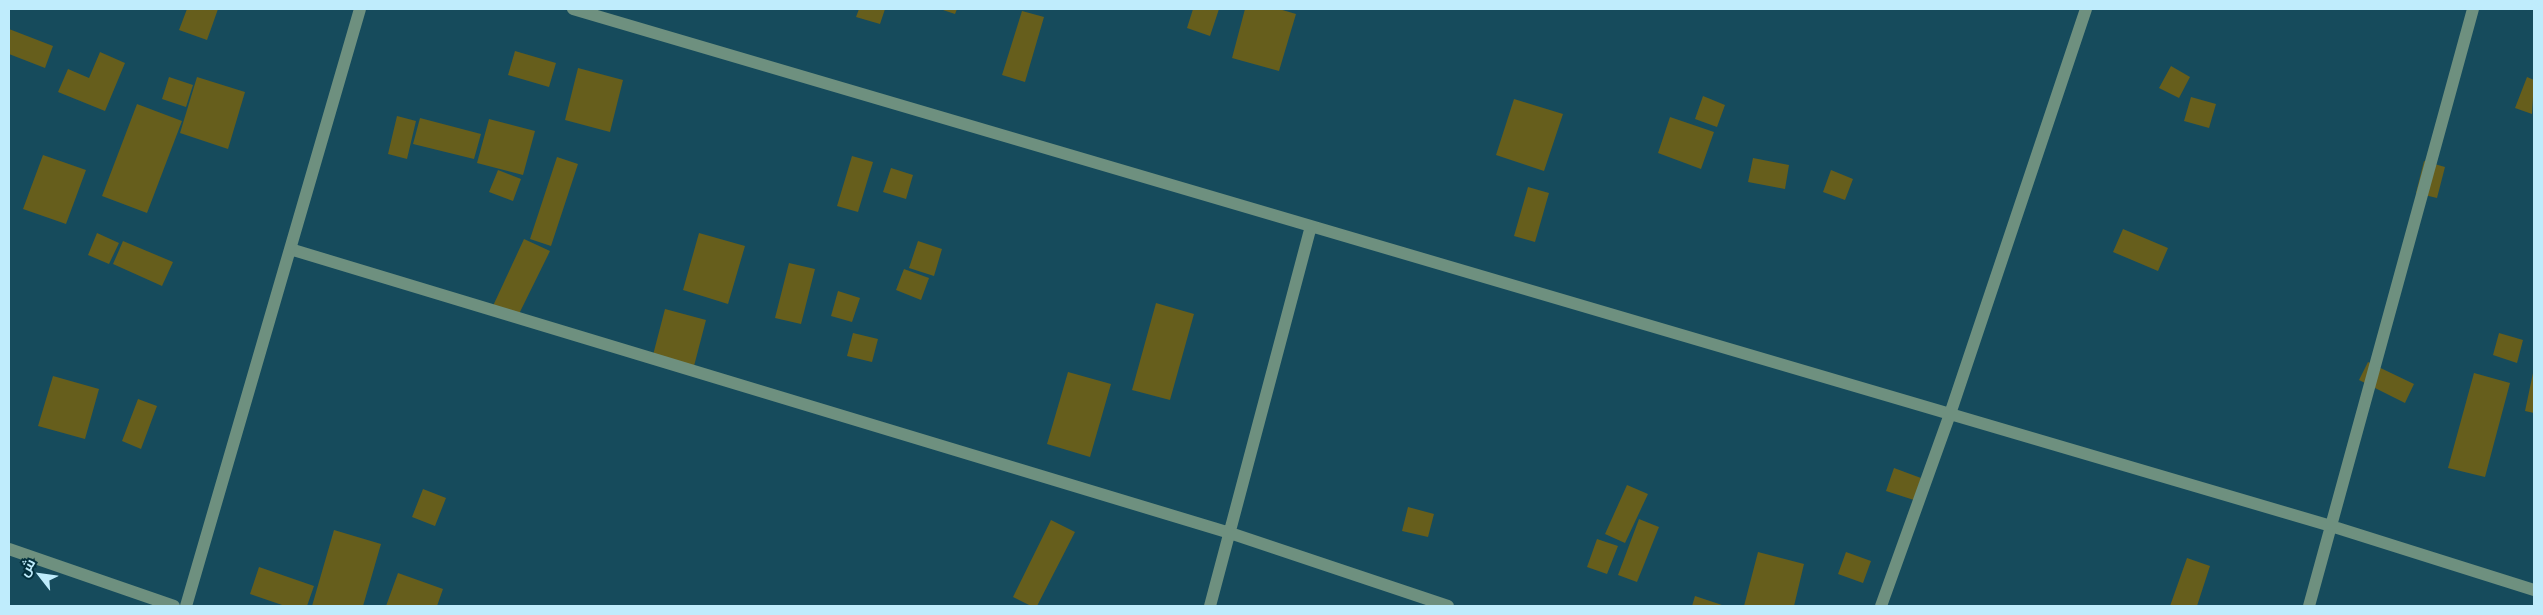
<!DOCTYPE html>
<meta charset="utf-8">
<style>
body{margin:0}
#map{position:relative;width:2543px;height:615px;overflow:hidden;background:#164b5c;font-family:Quicksand,Cairo,sans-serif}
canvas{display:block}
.frame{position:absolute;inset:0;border:10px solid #bfecfc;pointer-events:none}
.north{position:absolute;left:15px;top:550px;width:50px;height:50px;-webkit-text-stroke:4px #03303d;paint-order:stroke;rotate:300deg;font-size:14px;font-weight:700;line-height:20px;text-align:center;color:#bfecfc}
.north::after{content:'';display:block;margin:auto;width:18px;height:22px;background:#bfecfc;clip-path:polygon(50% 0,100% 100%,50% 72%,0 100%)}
</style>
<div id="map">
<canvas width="2543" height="615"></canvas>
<div class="frame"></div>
<div class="north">ش</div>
</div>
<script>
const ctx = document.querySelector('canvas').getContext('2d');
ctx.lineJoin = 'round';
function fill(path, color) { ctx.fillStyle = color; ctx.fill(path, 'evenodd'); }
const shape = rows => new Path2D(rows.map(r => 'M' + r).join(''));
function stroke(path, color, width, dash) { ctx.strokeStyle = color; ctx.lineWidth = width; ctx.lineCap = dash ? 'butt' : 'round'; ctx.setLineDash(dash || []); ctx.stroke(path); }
const building = shape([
 [187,9,218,9,207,40,179,30],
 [859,9,885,9,880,24,856,17],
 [940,9,957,9,955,14],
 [1193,9,1219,9,1210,36,1187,28],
 [1245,9,1279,9,1296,14,1279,71,1232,58],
 [1022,11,1044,17,1025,82,1002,75],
 [9,29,53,46,45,68,9,54],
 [515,51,556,63,549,87,508,75],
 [100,52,125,63,105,111,58,92,68,69,89,78],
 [2171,66,2190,77,2179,98,2159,88],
 [578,68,623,80,610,132,565,120],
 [169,77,193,85,186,107,162,99],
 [197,77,245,92,228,149,180,133],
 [2527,77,2534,80,2532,114,2515,108],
 [1703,96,1725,105,1717,127,1695,119],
 [2191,97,2216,104,2209,128,2184,121],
 [1514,99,1563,114,1544,171,1496,155],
 [137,104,182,121,147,213,102,196],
 [397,116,416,121,407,159,388,154],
 [1670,117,1714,132,1701,169,1658,153],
 [420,118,481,134,474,159,413,144],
 [489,119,535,131,523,175,477,163],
 [43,155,86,170,66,224,23,209],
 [852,156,873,162,858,212,837,206],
 [557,157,578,164,551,246,530,239],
 [1753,158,1789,165,1785,189,1748,182],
 [2424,161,2445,167,2437,198,2416,193],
 [891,168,913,175,906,199,883,192],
 [498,170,521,179,513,201,489,192],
 [1831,170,1853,179,1845,200,1823,192],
 [1528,187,1549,193,1535,242,1514,236],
 [2123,229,2168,248,2158,271,2113,252],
 [97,233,119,243,109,264,88,255],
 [699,233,745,246,728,304,683,290],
 [524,239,550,251,516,320,492,308],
 [123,241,173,262,162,286,113,264],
 [918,241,942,249,934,276,909,268],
 [789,263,815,269,801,324,775,318],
 [904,269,929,278,921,300,896,290],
 [838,291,860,298,852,322,831,316],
 [1156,303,1194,314,1170,400,1132,390],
 [665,309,706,320,694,366,653,355],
 [853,333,878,339,872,362,847,356],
 [2499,333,2523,340,2517,363,2493,355],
 [2368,362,2414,384,2405,403,2359,380],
 [1068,372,1111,384,1090,457,1047,444],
 [2474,373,2510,383,2485,477,2448,468],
 [2533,373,2534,373,2534,413,2525,411],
 [53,376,99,389,85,439,38,426],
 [138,399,157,406,141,449,122,441],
 [1894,468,1921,478,1914,500,1886,491],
 [1627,485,1648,494,1625,543,1605,534],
 [423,489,446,498,435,526,412,517],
 [1408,507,1434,514,1428,537,1402,531],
 [1639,519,1659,527,1637,582,1618,575],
 [1051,520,1075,532,1037,606,1031,606,1013,597],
 [334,530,381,544,363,606,312,606],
 [1597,539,1618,546,1607,574,1587,567],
 [1758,552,1804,564,1794,606,1744,606],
 [1846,552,1871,561,1863,583,1838,574],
 [2187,558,2210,566,2197,606,2170,606],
 [259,567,314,586,307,606,285,606,250,594],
 [398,573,443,589,437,606,386,606],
 [1695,596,1725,606,1692,606]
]);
const minor = shape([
 [573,9,2331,526,2534,590],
 [290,249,1230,533,1448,606],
 [9,549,174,606],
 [186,606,360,9],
 [1210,606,1311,226],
 [1881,606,1950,414,2086,9],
 [2309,606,2473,9]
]);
fill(building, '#665e1c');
stroke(minor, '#6e907f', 12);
</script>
